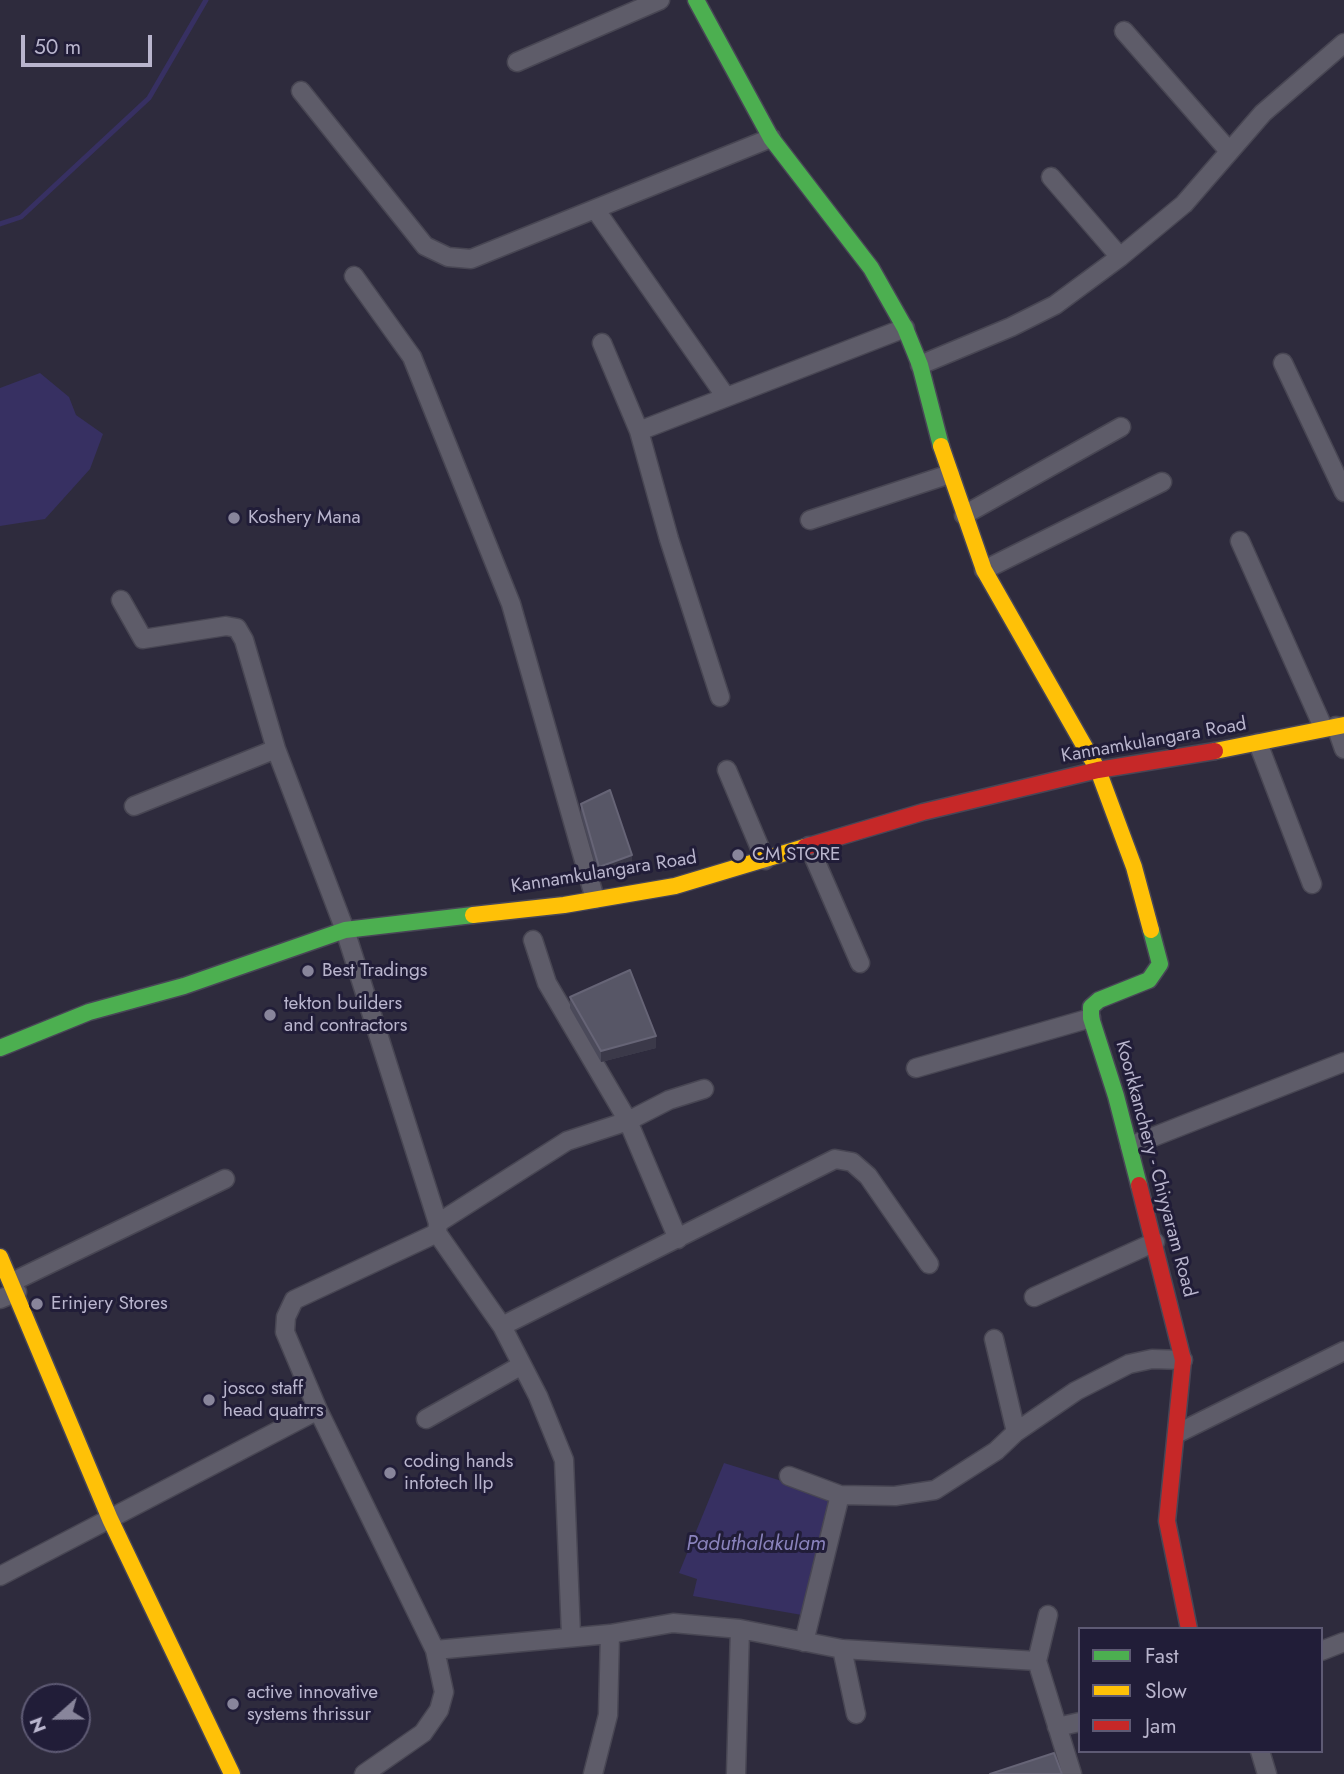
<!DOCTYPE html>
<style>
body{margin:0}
#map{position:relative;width:1344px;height:1774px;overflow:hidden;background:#2e2b3d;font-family:Jost,sans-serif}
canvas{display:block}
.legend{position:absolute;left:1078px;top:1627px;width:245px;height:126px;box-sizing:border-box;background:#211d38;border:2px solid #5e5a74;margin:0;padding:9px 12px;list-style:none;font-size:21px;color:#b9b5cd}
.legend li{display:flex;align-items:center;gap:14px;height:35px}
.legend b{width:35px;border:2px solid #5e5a74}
.north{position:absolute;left:21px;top:1683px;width:70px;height:70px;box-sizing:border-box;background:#211d38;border:2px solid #5e5a74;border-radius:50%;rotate:249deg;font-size:19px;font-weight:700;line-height:28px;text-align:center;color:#b9b5cd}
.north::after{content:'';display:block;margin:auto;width:24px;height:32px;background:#88859b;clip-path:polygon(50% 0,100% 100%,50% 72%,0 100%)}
.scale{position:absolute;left:21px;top:35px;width:131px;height:32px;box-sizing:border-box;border:4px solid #b9b5cd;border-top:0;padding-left:9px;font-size:21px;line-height:24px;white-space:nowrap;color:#b9b5cd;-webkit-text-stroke:5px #211d38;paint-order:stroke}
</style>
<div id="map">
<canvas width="1344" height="1774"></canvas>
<ul class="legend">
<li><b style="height:9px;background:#4caf50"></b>Fast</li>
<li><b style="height:9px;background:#ffc107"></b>Slow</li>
<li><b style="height:9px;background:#c62828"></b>Jam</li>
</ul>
<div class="north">N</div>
<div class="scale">50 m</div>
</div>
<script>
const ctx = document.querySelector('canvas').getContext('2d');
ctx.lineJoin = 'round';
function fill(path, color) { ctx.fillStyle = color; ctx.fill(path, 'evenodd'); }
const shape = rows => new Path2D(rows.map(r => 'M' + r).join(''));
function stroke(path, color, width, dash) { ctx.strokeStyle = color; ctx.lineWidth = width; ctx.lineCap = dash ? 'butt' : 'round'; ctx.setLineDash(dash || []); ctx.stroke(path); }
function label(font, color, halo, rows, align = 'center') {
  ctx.font = font + ' Jost,sans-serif'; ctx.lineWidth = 6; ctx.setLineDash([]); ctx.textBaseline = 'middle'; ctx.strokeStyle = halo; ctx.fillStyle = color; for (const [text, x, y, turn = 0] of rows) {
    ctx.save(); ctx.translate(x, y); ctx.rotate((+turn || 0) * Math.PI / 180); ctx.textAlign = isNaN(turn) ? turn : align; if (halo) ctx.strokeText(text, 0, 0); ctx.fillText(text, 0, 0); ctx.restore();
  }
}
const water = shape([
 [40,373,69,397,76,415,103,434,90,469,45,519,0,526,0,388],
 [724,1463,830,1496,802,1615,693,1596,697,1579,679,1573]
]);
const stream = shape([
 [0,224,21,217,149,98,206,0]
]);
const street = shape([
 [1124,31,1229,151],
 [517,62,660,0],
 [301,91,425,246,448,257,471,259,771,138],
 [1051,177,1120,257],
 [595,209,726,397],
 [354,276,412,357,511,604,595,899],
 [602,343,639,431,905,328],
 [1283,363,1344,492],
 [920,365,1011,327,1055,305,1120,257,1184,204,1263,113,1344,43],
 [639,431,669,539,720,697],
 [964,515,1121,427],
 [810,520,950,474],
 [1240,541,1323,727],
 [984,570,1162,482],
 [121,600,143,639,226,626,237,628,244,640,276,749,345,930,438,1223,437,1233,294,1300,286,1317,285,1332,318,1410,435,1650],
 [1336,726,1344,749],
 [1258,743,1312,884],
 [727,770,765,860],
 [134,806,276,749],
 [809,846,860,963],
 [533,940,547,983,628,1121,669,1100,704,1089],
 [916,1068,1091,1018],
 [1130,1146,1344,1062],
 [438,1223,567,1141,628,1121,678,1239],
 [437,1233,502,1326,835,1159,852,1162,868,1176,929,1264],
 [12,1282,225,1179],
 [1034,1297,1155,1242],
 [0,1299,17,1292],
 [502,1326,538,1396,564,1460,571,1635],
 [994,1339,1016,1432],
 [426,1419,522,1365],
 [1178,1433,1344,1351],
 [789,1476,840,1495,895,1496,935,1490,996,1451,1016,1432,1076,1391,1129,1364,1152,1359,1183,1360],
 [0,1576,318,1410],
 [740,1629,842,1649,1037,1661,1072,1774],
 [804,1642,840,1495],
 [842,1649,856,1714],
 [1321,1651,1344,1642],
 [1037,1661,1048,1615],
 [1057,1727,1080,1722],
 [1260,1751,1267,1774],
 [364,1774,423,1733,439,1710,444,1692,435,1650,610,1634,673,1623,740,1629,736,1774],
 [593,1774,608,1715,610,1634]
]);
const fast = shape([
 [696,0,771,138,871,268,905,328,920,365,941,446],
 [0,1048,89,1012,184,986,345,930,473,915],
 [1139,1185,1116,1096,1091,1018,1091,1007,1099,1000,1149,980,1160,964,1151,930]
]);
const slow = shape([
 [941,446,984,570,1098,770,1134,867,1151,930],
 [1215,751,1344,725],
 [473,915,564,905,675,886,805,847],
 [0,1257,110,1519,232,1774]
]);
const jam = shape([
 [805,847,923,812,1098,770,1215,751],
 [1139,1185,1183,1360,1167,1521,1189,1629]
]);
const wall = shape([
 [581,804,632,867,599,878,581,815],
 [570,997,656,1048,601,1062,570,1008]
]);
const shadedWall = shape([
 [632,855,632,867,599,878,599,867],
 [656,1036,656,1048,601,1062,601,1051]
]);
const building = shape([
 [610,790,632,855,599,867,581,804,610,790],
 [630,970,656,1036,601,1051,570,997,630,970],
 [1054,1753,1062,1774,990,1774,1054,1753]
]);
const markers = [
 [234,518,7,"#88859b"],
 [738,855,7,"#88859b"],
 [308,971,7,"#88859b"],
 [270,1015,7,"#88859b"],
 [37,1304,7,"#88859b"],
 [209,1400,7,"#88859b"],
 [390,1473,7,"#88859b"],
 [233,1704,7,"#88859b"]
];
const poiNames = [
 ["Koshery Mana",248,518],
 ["CM STORE",752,855],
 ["Best Tradings",322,971],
 ["tekton builders",284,1004],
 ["and contractors",284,1026],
 ["Erinjery Stores",51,1304],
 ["josco staff",223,1389],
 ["head quatrrs",223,1411],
 ["coding hands",404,1462],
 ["infotech llp",404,1484],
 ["active innovative",247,1693],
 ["systems thrissur",247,1715]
];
const streetNames = [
 ["Kannamkulangara Road",1154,741,-10],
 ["Kannamkulangara Road",604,873,-9],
 ["Koorkkanchery - Chiyyaram Road",1155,1169,75]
];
const waterNames = [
 ["Paduthalakulam",756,1545]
];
fill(water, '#373062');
stroke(stream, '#373062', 5);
stroke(street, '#484653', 21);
stroke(fast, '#484656', 19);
stroke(slow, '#484656', 19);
stroke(jam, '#484656', 19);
stroke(street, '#5e5c69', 18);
stroke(fast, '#4caf50', 16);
stroke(slow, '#ffc107', 16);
stroke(jam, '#c62828', 16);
fill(wall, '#4b4a5a');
fill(shadedWall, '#3b3949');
fill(building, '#575666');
stroke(building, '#666476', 2);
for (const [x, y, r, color] of markers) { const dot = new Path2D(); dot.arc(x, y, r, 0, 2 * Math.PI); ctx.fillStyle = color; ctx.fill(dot); stroke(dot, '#211d38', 2.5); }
label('19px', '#b9b5cd', '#211d38', poiNames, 'left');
label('19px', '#b9b5cd', '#211d38', streetNames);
label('italic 21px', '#8982bb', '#211d38', waterNames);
</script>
